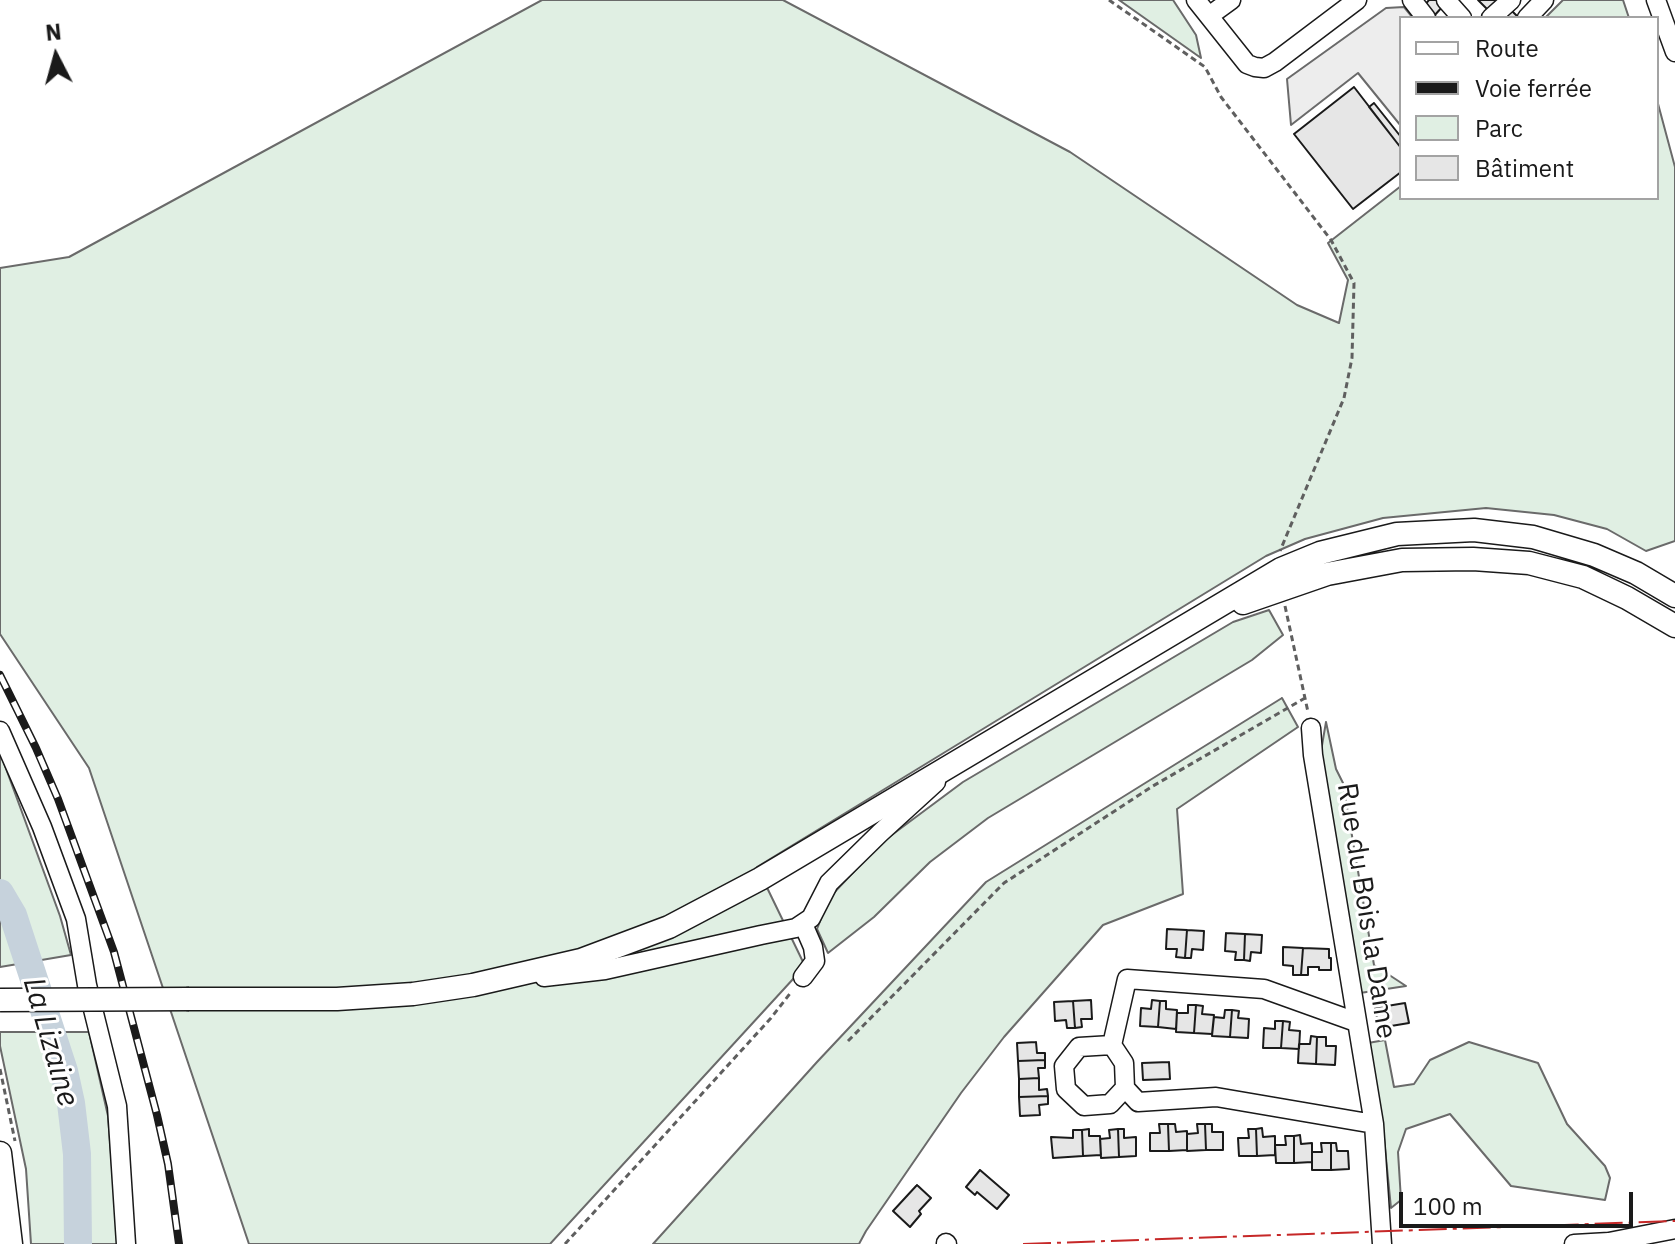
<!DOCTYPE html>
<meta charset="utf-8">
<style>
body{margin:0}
#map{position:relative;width:1675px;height:1244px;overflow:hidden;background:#fff;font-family:"IBM Plex Sans",sans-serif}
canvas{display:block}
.legend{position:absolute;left:1399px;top:16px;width:260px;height:184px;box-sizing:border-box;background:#fff;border:2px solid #a3a3a3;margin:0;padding:10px 14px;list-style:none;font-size:24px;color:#1a1a1a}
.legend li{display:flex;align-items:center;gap:16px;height:40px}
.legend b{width:40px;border:2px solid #a3a3a3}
.north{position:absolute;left:16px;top:16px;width:80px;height:80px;-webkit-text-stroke:6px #fff;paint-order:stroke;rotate:354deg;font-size:22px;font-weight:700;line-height:32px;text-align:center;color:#1a1a1a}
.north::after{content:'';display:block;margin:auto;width:28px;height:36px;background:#1a1a1a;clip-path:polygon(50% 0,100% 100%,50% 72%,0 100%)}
.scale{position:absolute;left:1399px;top:1192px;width:234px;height:36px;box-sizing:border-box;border:4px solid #1a1a1a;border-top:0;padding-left:10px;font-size:24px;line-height:28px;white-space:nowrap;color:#1a1a1a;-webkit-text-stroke:6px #fff;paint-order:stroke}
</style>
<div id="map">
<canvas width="1675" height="1244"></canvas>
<ul class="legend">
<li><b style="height:10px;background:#fff"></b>Route</li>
<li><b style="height:10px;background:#1a1a1a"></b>Voie ferrée</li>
<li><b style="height:22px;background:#e0efe3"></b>Parc</li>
<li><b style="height:22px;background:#e6e6e6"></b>Bâtiment</li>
</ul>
<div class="north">N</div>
<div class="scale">100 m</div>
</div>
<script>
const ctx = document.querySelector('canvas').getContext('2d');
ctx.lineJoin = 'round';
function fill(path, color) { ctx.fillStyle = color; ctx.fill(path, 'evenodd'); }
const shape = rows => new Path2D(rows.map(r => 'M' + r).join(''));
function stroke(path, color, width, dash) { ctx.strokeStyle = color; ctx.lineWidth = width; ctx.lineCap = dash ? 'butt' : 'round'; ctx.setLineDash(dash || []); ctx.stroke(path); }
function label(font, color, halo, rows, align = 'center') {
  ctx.font = font + ' "IBM Plex Sans",sans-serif'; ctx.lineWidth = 6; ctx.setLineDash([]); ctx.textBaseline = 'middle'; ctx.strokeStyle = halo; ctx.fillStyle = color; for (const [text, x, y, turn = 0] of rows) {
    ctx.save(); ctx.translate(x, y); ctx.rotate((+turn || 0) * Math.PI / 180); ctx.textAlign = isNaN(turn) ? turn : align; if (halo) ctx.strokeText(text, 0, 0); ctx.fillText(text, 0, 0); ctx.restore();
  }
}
const green = shape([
 [542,0,783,0,1070,152,1297,305,1339,323,1348,280,1328,243,1401,186,1401,198,1657,198,1657,100,1675,167,1675,541,1646,551,1607,529,1554,515,1486,508,1383,518,1305,539,1266,556,757,867,805,966,550,1244,249,1244,89,768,0,634,0,268,69,257,542,0],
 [1119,0,1173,0,1196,35,1201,58,1119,0],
 [1563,0,1623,0,1629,18,1545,18,1563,0],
 [1269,610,1283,635,1252,660,988,818,930,862,874,917,828,953,817,929,829,898,881,843,963,782,1233,622,1269,610],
 [1282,698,1298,727,1177,809,1183,894,1103,925,1004,1037,961,1093,866,1231,859,1244,653,1244,817,1062,986,882,1282,698],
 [1326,722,1336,769,1343,783,1374,965,1406,986,1360,993,1320,757,1326,722],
 [0,752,60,916,71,955,0,967,0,752],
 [0,1032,89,1032,108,1116,118,1244,31,1244,26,1169,0,1046,0,1032],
 [1385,1040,1394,1087,1414,1084,1430,1060,1469,1042,1538,1063,1567,1124,1605,1166,1610,1178,1605,1200,1511,1186,1450,1114,1406,1129,1398,1152,1401,1200,1391,1208,1384,1138,1368,1043,1385,1040]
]);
const parking = shape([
 [1404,7,1413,18,1401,18,1401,126,1358,73,1291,125,1287,79,1386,8,1404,7]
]);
const river = shape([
 [0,893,13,915,64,1071,71,1103,77,1154,78,1244]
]);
const building = shape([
 [1429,0,1438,0,1444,5,1433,17,1422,8,1429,0],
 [1478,0,1501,0,1519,18,1496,18,1478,0],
 [1354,87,1401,148,1401,172,1353,209,1294,134,1354,87],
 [1374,103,1401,137,1401,148,1369,107,1374,103],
 [1167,929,1187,930,1185,958,1176,957,1177,949,1166,949,1167,929],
 [1187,930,1204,931,1203,950,1192,949,1191,958,1185,958,1187,930],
 [1226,933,1245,934,1244,960,1235,960,1236,952,1225,951,1226,933],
 [1245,934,1262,935,1261,953,1251,952,1250,961,1244,960,1245,934],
 [1283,947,1303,948,1301,975,1293,975,1293,966,1283,965,1283,947],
 [1303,948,1329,949,1329,958,1331,958,1331,970,1319,970,1319,967,1308,967,1308,975,1301,975,1303,948],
 [1091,1000,1092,1019,1081,1019,1082,1027,1075,1028,1073,1001,1091,1000],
 [1152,1000,1160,1001,1158,1027,1140,1026,1141,1008,1151,1009,1152,1000],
 [1073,1001,1075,1028,1067,1028,1066,1020,1055,1021,1054,1002,1073,1001],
 [1160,1001,1166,1001,1166,1009,1177,1010,1176,1029,1158,1027,1160,1001],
 [1405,1003,1409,1023,1379,1028,1375,1008,1405,1003],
 [1188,1005,1196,1005,1194,1033,1176,1032,1177,1013,1188,1013,1188,1005],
 [1196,1005,1203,1006,1202,1014,1214,1015,1212,1034,1194,1033,1196,1005],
 [1225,1010,1232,1010,1230,1037,1212,1036,1214,1017,1224,1018,1225,1010],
 [1232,1010,1239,1011,1238,1018,1249,1019,1248,1038,1230,1037,1232,1010],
 [1275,1021,1283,1021,1281,1048,1263,1048,1264,1028,1275,1029,1275,1021],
 [1283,1021,1290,1022,1289,1030,1300,1031,1299,1049,1281,1048,1283,1021],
 [1311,1036,1317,1037,1316,1064,1298,1063,1299,1044,1310,1044,1311,1036],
 [1317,1037,1326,1037,1326,1046,1336,1046,1335,1065,1316,1064,1317,1037],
 [1036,1042,1037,1053,1045,1053,1045,1060,1018,1061,1017,1043,1036,1042],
 [1045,1060,1045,1068,1038,1068,1039,1078,1019,1079,1018,1061,1045,1060],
 [1169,1062,1170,1079,1143,1080,1142,1063,1169,1062],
 [1039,1078,1039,1090,1047,1089,1048,1096,1019,1097,1019,1079,1039,1078],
 [1048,1096,1048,1104,1039,1105,1040,1115,1020,1116,1019,1097,1048,1096],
 [1159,1124,1168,1124,1169,1151,1150,1151,1150,1133,1160,1133,1159,1124],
 [1168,1124,1175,1124,1176,1132,1187,1131,1187,1150,1169,1151,1168,1124],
 [1197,1124,1205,1124,1206,1150,1187,1151,1187,1134,1198,1133,1197,1124],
 [1205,1124,1212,1124,1212,1132,1223,1132,1223,1150,1206,1150,1205,1124],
 [1262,1128,1263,1137,1275,1136,1275,1155,1257,1156,1256,1129,1262,1128],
 [1089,1129,1089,1136,1100,1136,1101,1155,1083,1156,1082,1130,1089,1129],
 [1118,1129,1119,1157,1101,1158,1100,1139,1110,1138,1109,1130,1118,1129],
 [1118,1129,1124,1129,1124,1138,1136,1137,1136,1156,1119,1157,1118,1129],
 [1248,1129,1256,1129,1257,1156,1239,1156,1238,1138,1249,1138,1248,1129],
 [1073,1130,1082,1130,1083,1156,1053,1158,1051,1137,1073,1138,1073,1130],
 [1300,1135,1301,1144,1312,1143,1312,1162,1294,1163,1294,1136,1300,1135],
 [1285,1136,1294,1136,1294,1163,1276,1163,1275,1145,1286,1145,1285,1136],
 [1321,1143,1331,1143,1331,1170,1312,1170,1312,1152,1322,1152,1321,1143],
 [1331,1143,1336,1143,1337,1151,1348,1151,1349,1169,1331,1170,1331,1143],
 [980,1170,1009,1195,997,1209,977,1192,975,1195,966,1187,980,1170],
 [917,1185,931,1198,919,1211,921,1214,910,1227,893,1211,917,1185]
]);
const path = shape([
 [1109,0,1205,67,1221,97,1331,240,1354,283,1352,358,1344,398,1280,551],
 [1285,606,1308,712],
 [848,1041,1004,883,1153,786,1305,698],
 [0,1069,15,1141],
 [565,1244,771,1018,792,991]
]);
const minor = shape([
 [1196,0,1247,64,1255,67,1264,68,1275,62,1357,0],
 [1412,0,1426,18],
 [1446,0,1462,18],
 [1656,0,1675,52],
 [1209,16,1231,0],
 [1491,18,1511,0],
 [1527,18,1544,0],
 [1311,728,1313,755,1374,1124,1382,1244],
 [0,731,42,827,76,919,87,985,117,1106,126,1244],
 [803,924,813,947,815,961,803,977],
 [544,977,605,970,761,935,796,928,811,918,829,883,880,833,936,782],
 [1112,1045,1124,1063,1125,1088,1110,1104,1084,1106,1066,1089,1064,1066,1079,1047,1112,1045,1127,979,1264,989,1356,1022],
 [1125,1088,1138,1102,1216,1097,1374,1124],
 [946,1243,947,1244],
 [1574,1244,1609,1242,1675,1229]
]);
const major = shape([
 [1243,603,1327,574,1402,560,1473,559,1529,563,1583,577,1627,598,1675,626],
 [189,999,337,999,413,994,473,985,581,960,669,927,760,879,1281,569,1320,553,1397,534,1474,530,1533,537,1594,555,1636,573,1675,596],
 [0,1153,11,1244]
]);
const rail = shape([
 [0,675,36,748,58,799,114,952,157,1115,168,1164,179,1244]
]);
const majorBridge = shape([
 [0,1000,189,999]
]);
const power = shape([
 [1023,1244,1675,1221]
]);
const streetNames = [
 ["Rue du Bois la Dame",1366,911,81]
];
const waterNames = [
 ["La Lizaine",50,1042,74]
];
fill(green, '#e0efe3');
stroke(green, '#6a6a6a', 2);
fill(parking, '#ededed');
stroke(parking, '#6a6a6a', 2);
stroke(river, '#c6d2dc', 28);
fill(building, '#e6e6e6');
stroke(building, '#1a1a1a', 2);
stroke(minor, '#1a1a1a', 21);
stroke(major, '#1a1a1a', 25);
stroke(path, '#5f5f5f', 3, [6, 4]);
stroke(minor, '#fff', 18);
stroke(major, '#fff', 22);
stroke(rail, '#1a1a1a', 8);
stroke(rail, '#fff', 5, [15]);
stroke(majorBridge, '#1a1a1a', 25, []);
stroke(majorBridge, '#fff', 22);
stroke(power, '#c62828', 2, [28, 6, 4, 6]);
label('28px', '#1a1a1a', '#fff', streetNames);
label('italic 30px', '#1a1a1a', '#fff', waterNames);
</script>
